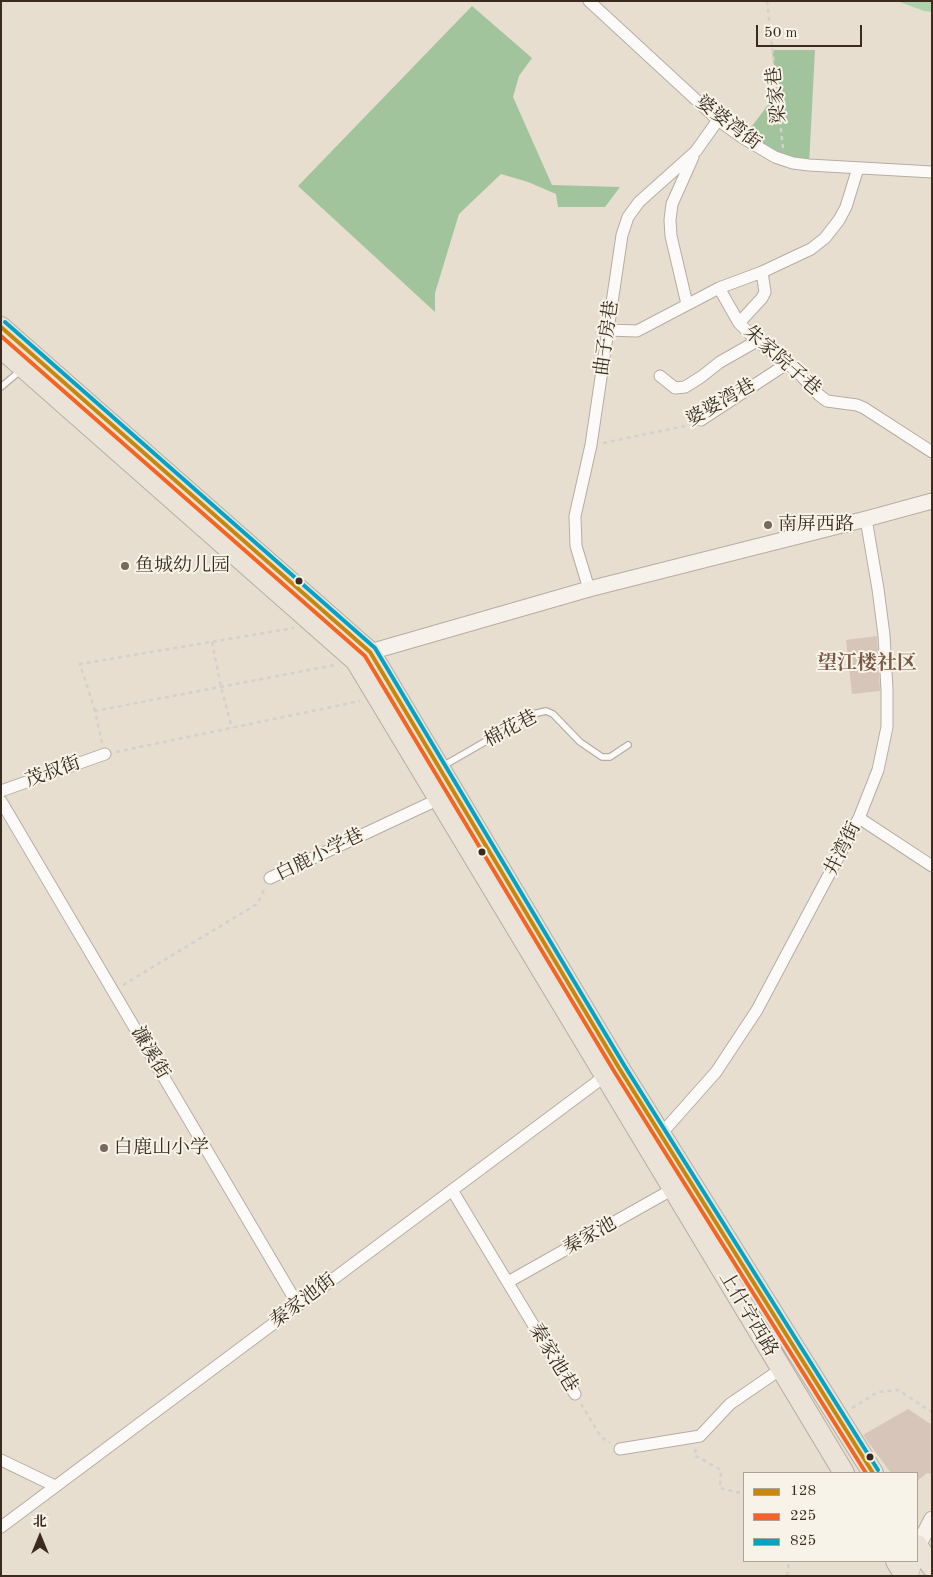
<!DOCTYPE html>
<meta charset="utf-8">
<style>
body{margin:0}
#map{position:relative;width:933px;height:1577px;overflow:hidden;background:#e8ded0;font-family:"Old Standard TT","Noto Serif SC",serif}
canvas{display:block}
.frame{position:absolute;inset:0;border:2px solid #3b2a1e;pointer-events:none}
.legend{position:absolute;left:743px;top:1472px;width:175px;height:90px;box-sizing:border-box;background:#f7f3e8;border:1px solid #aca397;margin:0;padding:6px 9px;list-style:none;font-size:15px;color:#3b2a1e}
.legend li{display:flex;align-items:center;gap:10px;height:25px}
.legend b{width:25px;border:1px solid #aca397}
.north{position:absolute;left:15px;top:1512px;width:50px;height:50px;-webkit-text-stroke:4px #f7f3e8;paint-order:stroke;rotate:0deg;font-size:14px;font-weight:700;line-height:20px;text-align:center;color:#3b2a1e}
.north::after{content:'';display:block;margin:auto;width:18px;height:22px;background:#3b2a1e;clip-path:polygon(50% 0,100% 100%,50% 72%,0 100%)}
.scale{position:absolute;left:756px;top:25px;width:106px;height:22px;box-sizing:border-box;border:2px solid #3b2a1e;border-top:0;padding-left:6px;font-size:15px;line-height:18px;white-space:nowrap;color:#3b2a1e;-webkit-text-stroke:4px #f7f3e8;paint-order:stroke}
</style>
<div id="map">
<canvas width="933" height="1577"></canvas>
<div class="frame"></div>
<ul class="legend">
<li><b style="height:6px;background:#c88708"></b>128</li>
<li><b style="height:6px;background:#f26522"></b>225</li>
<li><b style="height:6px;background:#03a3c5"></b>825</li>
</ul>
<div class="north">北</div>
<div class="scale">50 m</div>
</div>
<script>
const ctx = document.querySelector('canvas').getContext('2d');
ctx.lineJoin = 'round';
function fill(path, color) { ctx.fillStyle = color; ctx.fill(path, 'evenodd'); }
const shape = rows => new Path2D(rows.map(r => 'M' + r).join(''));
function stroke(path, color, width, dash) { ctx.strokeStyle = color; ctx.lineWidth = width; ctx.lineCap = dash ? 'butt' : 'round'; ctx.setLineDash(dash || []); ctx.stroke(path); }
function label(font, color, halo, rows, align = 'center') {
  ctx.font = font + ' "Old Standard TT","Noto Serif SC",serif'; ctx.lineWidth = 4; ctx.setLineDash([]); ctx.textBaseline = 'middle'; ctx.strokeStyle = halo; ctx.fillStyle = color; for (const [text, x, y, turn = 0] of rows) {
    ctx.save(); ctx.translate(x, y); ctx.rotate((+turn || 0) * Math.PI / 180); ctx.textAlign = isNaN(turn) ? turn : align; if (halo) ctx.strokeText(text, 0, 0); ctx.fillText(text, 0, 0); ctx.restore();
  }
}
const green = shape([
 [897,1,932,1,932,12,924,11]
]);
const forest = shape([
 [472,6,532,58,519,76,513,97,552,185,620,187,605,207,558,207,556,194,528,182,501,174,459,214,435,293,435,312,298,186],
 [772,50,815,50,809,165,743,138,777,93]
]);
const building = shape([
 [877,636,880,691,852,694,846,640],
 [908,1409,932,1425,932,1474,927,1473,917,1481,917,1473,891,1473,863,1435]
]);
const path = shape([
 [767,1,783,148],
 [603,443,690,425],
 [212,642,221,687,232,728],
 [95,711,80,664,294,628],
 [102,743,95,711,335,665],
 [116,752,360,701],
 [123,985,257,904,265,888],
 [581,1404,601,1437,610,1443],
 [852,1408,878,1392,898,1390,932,1412],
 [696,1449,694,1455,721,1470,720,1488,744,1494],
 [787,1576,789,1561]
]);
const lane = shape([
 [1,387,20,371],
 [443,766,533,714,546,711,553,714,580,742,602,757,610,757,628,745]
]);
const street = shape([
 [589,1,718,120,743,138,775,157,793,163,809,165,932,172],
 [858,168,846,207,839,220,825,238,811,249,762,272,765,292,762,298,739,323,757,341,797,371,819,395,827,401,857,405,864,408,932,452],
 [719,288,739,323],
 [687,304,671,236,670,220,672,204,693,157],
 [608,330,637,331,719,288,762,272],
 [660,376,675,388,685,387,701,377,720,362,757,341],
 [701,420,788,363],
 [589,589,576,546,575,516,591,445,622,235,628,217,639,202,696,151,718,120],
 [1,791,105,754],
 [1,801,298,1305],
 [859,818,932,866],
 [270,878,439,799],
 [661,1134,716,1072,757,1010,859,818,878,770,887,727,887,690,884,635,878,589,866,519],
 [452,1190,575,1394],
 [508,1282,673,1189],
 [620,1449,700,1436,730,1404,781,1369],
 [1,1460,55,1486],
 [1,1527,605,1076]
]);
const secondary = shape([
 [361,657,370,652,589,589,866,519,932,501],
 [918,1546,932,1519]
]);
const primary = shape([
 [909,1576,913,1561]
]);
const highway = shape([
 [1,327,370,652,619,1068,873,1473],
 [1,348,356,661,844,1473],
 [917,1545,932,1567],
 [896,1561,905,1576]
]);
const bus1 = shape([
 [1,327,370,652,619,1068,873,1473]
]);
const bus2 = shape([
 [1,336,365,656,614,1071,866,1473]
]);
const bus3 = shape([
 [5,322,375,648,624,1065,878,1470]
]);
const markers = [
 [768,525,5,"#78695c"],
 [125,566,5,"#78695c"],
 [299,581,4.5,"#3b2a1e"],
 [482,852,4.5,"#3b2a1e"],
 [104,1148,5,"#78695c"],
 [870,1457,4.5,"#3b2a1e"]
];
const streetNames = [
 ["梁家巷",777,95,-96],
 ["婆婆湾街",728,123,37],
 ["曲子房巷",607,338,-82],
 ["朱家院子巷",782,361,41],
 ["婆婆湾巷",721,403,-30],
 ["棉花巷",511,729,-28],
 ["茂叔街",53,772,-20],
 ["井湾街",843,849,-63],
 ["白鹿小学巷",320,855,-26],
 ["濂溪街",150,1053,60],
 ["秦家池",590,1236,-29],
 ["秦家池街",303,1301,-37],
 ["上什字西路",748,1314,59],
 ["秦家池巷",553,1358,59]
];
const poiNames = [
 ["南屏西路",778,525],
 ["鱼城幼儿园",135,566],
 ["白鹿山小学",114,1148]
];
const neighbourhoodNames = [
 ["望江楼社区",867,664]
];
fill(green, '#aed3a8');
fill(forest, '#a1c49d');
fill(building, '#d6c5b8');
stroke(lane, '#b5ada3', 8);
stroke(street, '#b5ada3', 13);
stroke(secondary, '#b5ada3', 17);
stroke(primary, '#b5ada3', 19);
stroke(highway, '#b5ada3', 22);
stroke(path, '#d4d0cd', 2.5, [4, 4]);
stroke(lane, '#fcfaf8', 5.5);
stroke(street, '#fcfaf8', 11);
stroke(secondary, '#f6f1ea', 15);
stroke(primary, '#ebe2d8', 18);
stroke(highway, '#ebe2d8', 20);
stroke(bus1, '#c88708', 4);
stroke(bus2, '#f26522', 4);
stroke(bus3, '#03a3c5', 4);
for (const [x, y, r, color] of markers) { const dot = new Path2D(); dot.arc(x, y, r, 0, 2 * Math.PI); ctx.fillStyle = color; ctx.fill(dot); stroke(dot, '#f7f3e8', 2); }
label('19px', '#3b2a1e', '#f7f3e8', streetNames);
label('19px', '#3b2a1e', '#f7f3e8', poiNames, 'left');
label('bold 20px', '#7b5946', '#f7f3e8', neighbourhoodNames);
</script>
